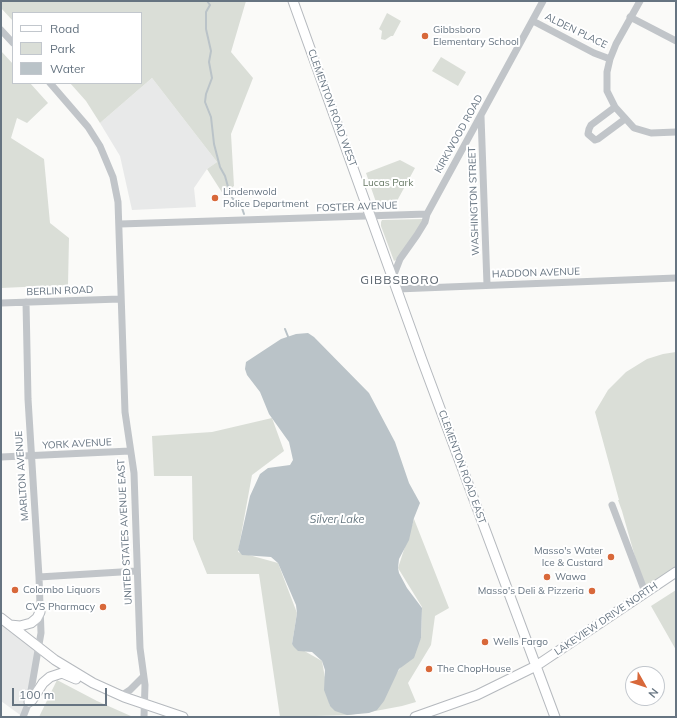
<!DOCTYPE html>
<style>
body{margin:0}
#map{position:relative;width:677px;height:718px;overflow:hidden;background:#fafaf8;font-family:Mulish,sans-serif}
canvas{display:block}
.frame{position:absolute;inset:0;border:2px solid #667481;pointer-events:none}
.legend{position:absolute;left:12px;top:12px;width:130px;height:72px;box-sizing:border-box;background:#fff;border:1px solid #c2c7cd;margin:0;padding:5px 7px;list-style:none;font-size:12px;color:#667481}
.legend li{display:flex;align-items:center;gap:8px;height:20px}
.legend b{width:20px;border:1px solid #c2c7cd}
.north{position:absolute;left:625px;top:666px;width:40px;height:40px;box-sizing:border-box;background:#fff;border:1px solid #c2c7cd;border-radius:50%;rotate:129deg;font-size:11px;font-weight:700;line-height:16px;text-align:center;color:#667481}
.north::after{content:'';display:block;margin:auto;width:14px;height:18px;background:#d8683a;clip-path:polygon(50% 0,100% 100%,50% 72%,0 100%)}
.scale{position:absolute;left:12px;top:688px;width:95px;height:18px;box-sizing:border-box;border:2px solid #667481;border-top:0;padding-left:5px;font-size:12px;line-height:14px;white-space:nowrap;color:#667481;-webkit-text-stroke:3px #fff;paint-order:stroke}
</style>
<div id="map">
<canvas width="677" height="718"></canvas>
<div class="frame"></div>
<ul class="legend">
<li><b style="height:5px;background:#fff"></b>Road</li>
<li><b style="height:11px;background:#daded7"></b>Park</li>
<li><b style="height:11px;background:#bac3c8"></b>Water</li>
</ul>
<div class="north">N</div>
<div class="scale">100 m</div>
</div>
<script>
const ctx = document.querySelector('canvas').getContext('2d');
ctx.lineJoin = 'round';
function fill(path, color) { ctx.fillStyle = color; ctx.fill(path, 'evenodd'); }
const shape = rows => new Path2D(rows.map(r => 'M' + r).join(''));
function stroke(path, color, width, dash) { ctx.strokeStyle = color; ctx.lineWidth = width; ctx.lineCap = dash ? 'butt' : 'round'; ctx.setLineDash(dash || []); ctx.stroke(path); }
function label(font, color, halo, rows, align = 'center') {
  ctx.font = font + ' Mulish,sans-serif'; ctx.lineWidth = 4; ctx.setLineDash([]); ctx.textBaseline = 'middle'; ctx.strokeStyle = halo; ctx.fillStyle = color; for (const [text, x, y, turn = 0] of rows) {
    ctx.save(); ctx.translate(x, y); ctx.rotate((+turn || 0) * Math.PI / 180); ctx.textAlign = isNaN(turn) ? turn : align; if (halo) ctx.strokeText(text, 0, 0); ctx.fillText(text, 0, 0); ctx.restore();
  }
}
const built = shape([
 [152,78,217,162,207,169,194,188,196,207,132,210,120,156,100,123],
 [1,618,39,648,23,717,1,701]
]);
const green = shape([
 [1,1,246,1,231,52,253,78,231,134,234,186,223,194,207,169,217,162,152,78,100,123,86,101,70,83,141,83,141,13,13,13,13,21,1,8],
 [387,13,401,21,393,36,391,36,385,40,381,39,382,31,379,29],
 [1,51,13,64,13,83,30,83,48,103,27,123,17,118,11,138,44,159,50,223,69,238,68,285,1,288],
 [441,57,466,72,458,86,432,71],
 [400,160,415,168,392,210,383,210,378,208,366,173],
 [423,219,424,220,396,260,394,261,381,226,381,222,382,220],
 [676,352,676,573,645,592,622,511,618,500,619,500,595,412,608,390,626,372,647,359,663,354],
 [272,418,284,451,252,475,238,552,278,563,297,613,292,644,322,661,330,706,367,712,350,715,280,717,259,574,207,574,193,539,192,476,154,476,152,436,212,432],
 [414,519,449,608,435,616,431,645,408,683,416,702,402,706,370,712,421,638,422,607,398,568],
 [676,590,676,650,651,606],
 [57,680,97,701,133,717,39,717]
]);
const water = shape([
 [308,333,314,337,369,393,395,442,409,483,420,503,414,518,409,540,399,559,398,568,399,573,407,588,422,608,421,638,414,658,399,669,384,701,377,710,369,713,347,715,335,711,330,706,324,690,325,670,322,661,312,652,298,651,294,647,292,644,297,613,296,605,278,563,271,557,242,555,238,550,250,496,260,474,268,468,290,465,293,460,289,442,269,414,260,392,247,375,245,369,246,362,281,339,296,334]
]);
const stream = shape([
 [207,1,210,5,206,12,206,29,211,51,209,62,212,78,206,94,205,102,211,117,214,144,220,167,225,176,230,194,233,199,240,202,244,214],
 [285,329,289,339]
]);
const minor = shape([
 [640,1,616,44,610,59,607,72,607,91,615,107,634,128,651,133,676,132],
 [630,17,676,41],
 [533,21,594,53,610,59],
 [1,30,13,43],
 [50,83,88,127,100,146,113,177,118,202,125,412,134,473,140,648,145,685,144,717],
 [615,107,591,125,589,129,588,134,595,140,598,139,625,119],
 [481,116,487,285],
 [120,224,427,214],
 [393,277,400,259,417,235,425,222,427,214,543,1],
 [397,289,676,278],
 [1,303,120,299],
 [1,457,130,451],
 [612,505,645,592],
 [39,577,137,571],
 [121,696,130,690,143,677],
 [23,717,29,702,41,633,39,577,28,399,26,302]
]);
const major = shape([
 [293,1,422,360,555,717],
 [1,618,55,660,93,683,124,697,183,717],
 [10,625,20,626,31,623,37,618,40,612],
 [29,702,32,700,43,683,50,677,62,673,76,679],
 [415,717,477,695,536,666,676,572]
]);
const markers = [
 [425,36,4,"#d8683a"],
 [215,198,4,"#d8683a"],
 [611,557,4,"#d8683a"],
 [547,577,4,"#d8683a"],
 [15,590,4,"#d8683a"],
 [592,591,4,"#d8683a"],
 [103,607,4,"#d8683a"],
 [485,642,4,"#d8683a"],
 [429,669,4,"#d8683a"]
];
const poiNames = [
 ["Gibbsboro",433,30],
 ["Elementary School",433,42],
 ["Lindenwold",223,192],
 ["Police Department",223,204],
 ["Masso's Water",603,551,"right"],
 ["Ice & Custard",603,563,"right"],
 ["Wawa",555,577],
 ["Colombo Liquors",23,590],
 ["Masso's Deli & Pizzeria",584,591,"right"],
 ["CVS Pharmacy",95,607,"right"],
 ["Wells Fargo",493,642],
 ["The ChopHouse",437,669]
];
const streetNames = [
 ["ALDEN PLACE",576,31,26],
 ["CLEMENTON ROAD WEST",332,108,70],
 ["KIRKWOOD ROAD",459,134,-61],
 ["WASHINGTON STREET",474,201,-92],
 ["FOSTER AVENUE",357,207,-2],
 ["HADDON AVENUE",536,273,-2],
 ["BERLIN ROAD",60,291,-2],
 ["YORK AVENUE",77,444,-3],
 ["CLEMENTON ROAD EAST",462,467,70],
 ["MARLTON AVENUE",22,476,-94],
 ["UNITED STATES AVENUE EAST",125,532,-93],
 ["LAKEVIEW DRIVE NORTH",606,619,-34]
];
const parkNames = [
 ["Lucas Park",388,183]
];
const waterNames = [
 ["Silver Lake",337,520]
];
const quarterNames = [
 ["GIBBSBORO",400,280]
];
fill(built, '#e8e9e9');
fill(green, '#daded7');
fill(water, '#bac3c8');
stroke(stream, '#bac3c8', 2);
stroke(major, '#b5b9be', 11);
stroke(minor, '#c1c5c9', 7);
stroke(major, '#fff', 9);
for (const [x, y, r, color] of markers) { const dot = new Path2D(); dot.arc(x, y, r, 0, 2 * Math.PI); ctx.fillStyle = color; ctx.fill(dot); stroke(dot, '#fff', 1.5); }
label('10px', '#667481', '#fff', poiNames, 'left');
label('10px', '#667481', '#fff', streetNames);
label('10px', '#677965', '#fff', parkNames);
label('italic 11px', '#677881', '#fff', waterNames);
ctx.letterSpacing = '1px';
label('12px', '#58626c', '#fff', quarterNames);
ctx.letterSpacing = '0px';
</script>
